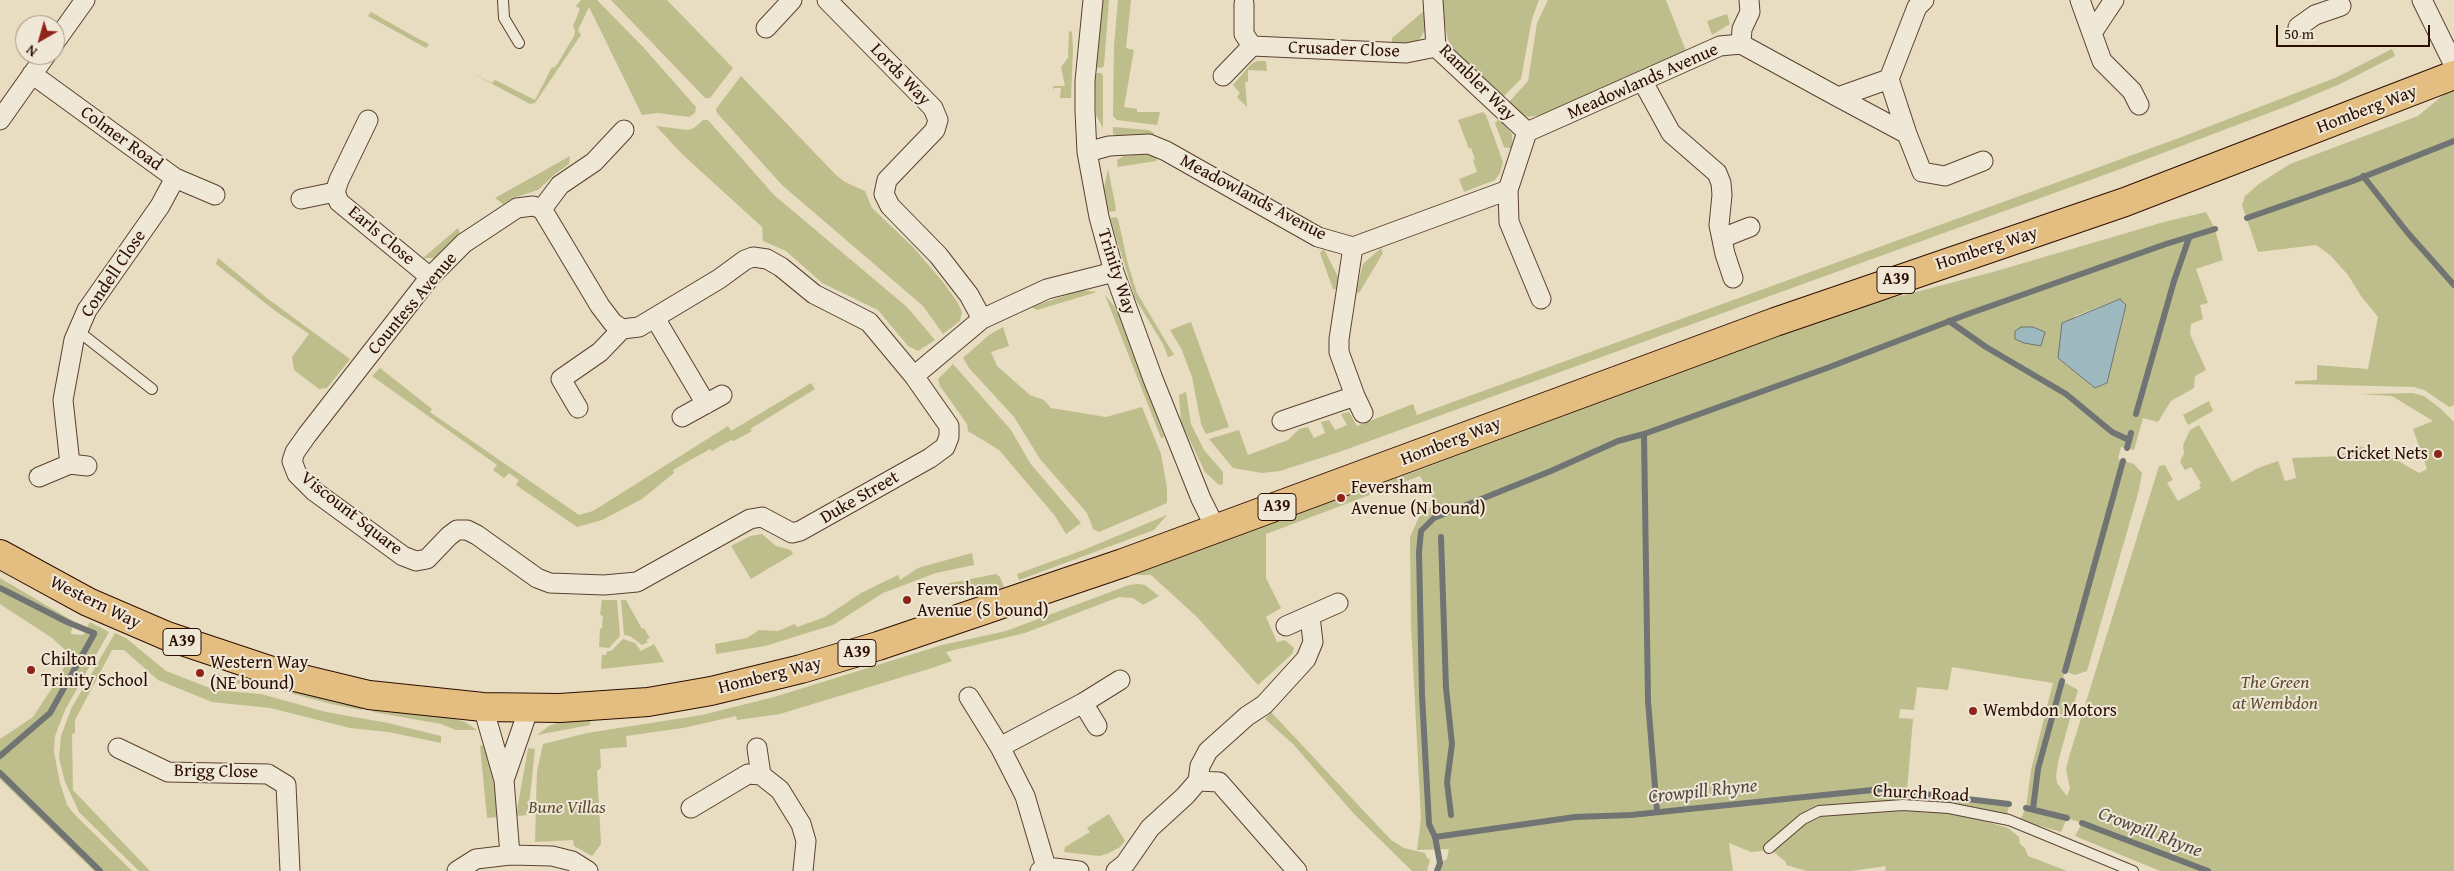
<!DOCTYPE html>
<style>
body{margin:0}
#map{position:relative;width:2454px;height:871px;overflow:hidden;background:#e8dcc1;font-family:"Gentium Book Plus",serif}
canvas{display:block}
.north{position:absolute;left:15px;top:15px;width:50px;height:50px;box-sizing:border-box;background:#f0e8d7;border:1px solid #a29081;border-radius:50%;rotate:218deg;font-size:14px;font-weight:700;line-height:20px;text-align:center;color:#2c0d00}
.north::after{content:'';display:block;margin:auto;width:18px;height:22px;background:#8f2418;clip-path:polygon(50% 0,100% 100%,50% 72%,0 100%)}
.scale{position:absolute;left:2276px;top:25px;width:154px;height:22px;box-sizing:border-box;border:2px solid #2c0d00;border-top:0;padding-left:6px;font-size:15px;line-height:18px;white-space:nowrap;color:#2c0d00;-webkit-text-stroke:4px #f0e8d7;paint-order:stroke}
</style>
<div id="map">
<canvas width="2454" height="871"></canvas>
<div class="north">N</div>
<div class="scale">50 m</div>
</div>
<script>
const ctx = document.querySelector('canvas').getContext('2d');
ctx.lineJoin = 'round';
function fill(path, color) { ctx.fillStyle = color; ctx.fill(path, 'evenodd'); }
const shape = rows => new Path2D(rows.map(r => 'M' + r).join(''));
function stroke(path, color, width, dash) { ctx.strokeStyle = color; ctx.lineWidth = width; ctx.lineCap = dash ? 'butt' : 'round'; ctx.setLineDash(dash || []); ctx.stroke(path); }
function label(font, color, halo, rows, align = 'center') {
  ctx.font = font + ' "Gentium Book Plus",serif'; ctx.lineWidth = 4; ctx.setLineDash([]); ctx.textBaseline = 'middle'; ctx.strokeStyle = halo; ctx.fillStyle = color; for (const [text, x, y, turn = 0] of rows) {
    ctx.save(); ctx.translate(x, y); ctx.rotate((+turn || 0) * Math.PI / 180); ctx.textAlign = isNaN(turn) ? turn : align; if (halo) ctx.strokeText(text, 0, 0); ctx.fillText(text, 0, 0); ctx.restore();
  }
}
const green = shape([
 [581,0,597,0,644,48,696,107,695,113,689,117,658,113,642,115,589,7,578,30,581,35,535,103,530,104,468,71,492,83,495,80,535,100,552,67,554,68,558,63,574,36,575,31,573,26,580,9,576,6],
 [611,0,667,0,733,68,710,98,705,98],
 [1102,0,1109,0,1104,66,1101,68,1095,67],
 [1118,0,1131,0,1126,48,1134,50,1124,107,1137,109,1137,112,1160,112,1157,125,1117,120,1113,116,1114,46],
 [1443,0,1539,0,1532,19,1521,79,1503,97,1455,53,1448,40,1443,17],
 [1548,0,1666,0,1686,51,1540,115,1528,117,1522,115,1508,103,1528,81,1537,23],
 [1425,10,1425,30,1419,40,1411,44,1392,44,1392,38],
 [371,12,415,37,429,44,426,48,368,16],
 [1727,14,1730,24,1712,35,1707,21],
 [1069,31,1072,32,1073,49,1071,98,1060,98,1061,88,1054,88,1054,92,1053,86,1065,86,1061,67,1068,58],
 [2392,49,2395,56,2340,84,2290,105,2115,171,1342,451,1280,471,1262,473,1233,468,1209,439,1239,430,1248,455,1288,440,1299,429,1308,427,1314,438,1325,433,1321,422,1329,420,1335,430,1347,425,1341,414,1349,412,1357,426,1413,404,1417,415,2179,138,2335,78],
 [1257,61,1266,61,1267,71,1248,70,1248,82,1245,82,1247,107,1237,97,1240,93,1233,85,1251,64],
 [1095,73,1101,73,1103,76,1103,128,1096,115],
 [741,76,836,175,845,182,865,191,872,208,913,247,943,282,958,303,962,312,960,321,943,334,923,306,782,185,717,113,716,109],
 [2454,86,2454,405,2449,407,2424,390,2414,387,2295,384,2295,381,2317,380,2317,365,2368,369,2378,317,2361,296,2348,275,2330,255,2316,245,2258,252,2242,205,2245,196,2260,183,2290,164,2418,116],
 [1483,112,1486,115,1503,162,1500,173,1495,180,1464,192,1459,179,1477,172,1473,160,1475,159,1471,148,1469,149,1458,120],
 [1499,119,1512,134,1513,149,1504,147,1495,123],
 [703,120,708,120,774,195,907,307,935,340,918,351,908,346,878,310,822,283,786,251,763,241,762,227,682,154,656,126,688,130,694,128],
 [1113,127,1149,130,1154,133,1153,136,1121,137,1113,134],
 [1151,153,1157,156,1156,161,1118,167,1117,160,1124,156],
 [570,156,569,164,555,174,538,190,513,198,503,204,495,198],
 [1108,169,1116,208,1115,211,1109,212,1104,188],
 [2206,212,2215,229,2223,260,2196,269,2208,303,2200,305,2203,319,2191,324,2190,334,2206,370,2195,376,2194,388,2171,401,2158,422,2143,418,2134,450,2121,447,2118,459,2134,464,2142,473,2139,490,2087,671,2075,675,2065,671,2062,681,2078,690,2058,762,2056,776,2057,783,2067,796,2070,788,2066,769,2069,757,2159,466,2165,465,2173,480,2167,483,2178,501,2201,488,2199,484,2201,483,2191,467,2185,470,2180,462,2184,453,2183,445,2190,430,2199,425,2232,482,2258,468,2278,461,2285,481,2296,478,2292,458,2342,456,2343,453,2355,455,2356,445,2388,455,2419,473,2427,469,2413,429,2433,421,2392,396,2360,394,2413,393,2424,396,2441,409,2454,422,2454,871,2160,871,2075,836,2082,823,2067,818,2061,832,2020,820,2026,808,2031,770,2053,683,1952,667,1948,690,1917,687,1914,710,1900,709,1899,718,1913,719,1907,790,2009,804,2007,816,1973,814,1974,818,2008,828,2019,837,2020,844,2025,848,2028,856,2067,871,1885,871,1886,866,1852,871,1807,871,1786,865,1786,862,1769,848,1763,851,1751,852,1729,843,1733,871,1437,871,1440,863,1447,859,1449,849,1417,850,1421,818,1411,626,1410,537,1419,517,1436,503,1420,476,1266,534,1266,578,1281,608,1266,617,1277,642,1285,640,1294,648,1292,654,1258,685,1196,616,1151,575,1128,575,1419,470,1827,315,1993,272,2164,222],
 [2120,299,2126,305,2107,383,2102,386,2075,316],
 [1116,217,1118,219,1128,264,1137,293,1174,355,1168,357,1163,344,1135,298,1110,218],
 [458,228,461,236,437,258,423,258],
 [1381,248,1383,253,1359,293,1356,292,1363,264],
 [1324,249,1338,277,1339,289,1333,289,1320,253],
 [218,258,268,299,350,359,327,388,319,389,294,370,292,357,309,334,274,310,216,264],
 [1082,290,1097,292,1037,310,1031,307],
 [1105,295,1119,312,1164,437,1161,438],
 [1191,322,1229,427,1206,434,1201,424,1192,377,1181,348,1170,330],
 [1003,327,1009,346,991,352,997,366,1030,395,1044,400,1051,408,1106,417,1142,407,1161,454,1167,488,1167,503,1099,532,1093,529,1087,513,1040,459,1014,417,969,368,963,358,989,335],
 [953,364,1011,430,1030,463,1081,523,1066,534,1055,516,999,450,968,431,967,424,940,386,938,379],
 [380,368,432,409,430,412,579,515,593,511,728,426,731,431,811,383,815,389,750,429,752,431,734,441,731,440,712,451,710,449,673,470,674,473,642,499,602,520,577,527,516,485,519,480,509,473,504,478,493,470,497,465,372,376],
 [1186,392,1191,424,1204,450,1223,472,1223,484,1219,485,1205,472,1181,422,1179,395],
 [2209,401,2213,411,2188,425,2183,415],
 [1167,515,1154,530,1019,580,1017,574,1086,549],
 [762,534,776,546,791,550,793,554,751,579,731,546,750,536],
 [972,553,974,565,936,573,883,593,833,625,765,646,716,654,715,644,747,638,759,630,778,631,795,624,797,627,825,617,861,593,898,575,900,580,918,568],
 [996,574,1000,577,1004,587,981,595,940,593,938,588,950,583],
 [0,578,73,621,71,634,83,635,90,622,109,632,65,710,55,736,54,752,60,783,67,805,75,815,132,871,94,871,0,779,0,739,33,717,54,685,71,655,52,638,0,604],
 [1138,584,1145,585,1159,596,1143,605,1133,598,1119,597,1025,633,946,652,952,661,932,668,780,714,737,720,736,716,683,728,626,736,627,747,600,749,601,768,597,771,601,844,592,856,574,846,573,840,535,842,537,771,543,744,587,733,702,715,774,697,942,645,1006,631,1129,585],
 [602,600,617,600,620,636,609,648,599,647,600,629,602,628,603,616,600,615],
 [621,600,626,600,642,629,644,628,650,638,646,640,648,642,642,645,630,636,624,635],
 [115,633,126,638,166,671,215,690,261,694,326,712,388,723,441,736,441,743,388,732,350,728,270,708,212,702,158,680,124,650,112,650,75,720,75,733,72,734,73,790,150,871,139,871,79,812,65,782,59,758,61,736,71,709],
 [623,639,635,643,641,651,654,644,664,662,601,669,602,655,606,655,607,651,611,651],
 [218,674,228,679,264,682,364,708,361,710,331,704,264,686,219,682,216,681],
 [371,708,448,717,465,722,477,730,456,730,441,724,373,712],
 [1271,712,1391,840,1404,848,1425,853,1427,858,1430,859,1427,871,1412,871,1354,814,1293,744,1265,719],
 [591,719,590,725,537,735,549,726,563,721],
 [484,745,492,772,499,817,487,818,480,746],
 [528,748,535,749,528,815,516,816],
 [1109,814,1125,841,1120,847,1107,854,1099,856,1064,852,1065,847,1090,832,1087,828]
]);
const water = shape([
 [2120,299,2126,305,2107,383,2095,388,2058,358,2062,323,2120,299],
 [2021,327,2033,327,2045,332,2041,346,2024,343,2015,339,2015,331,2021,327]
]);
const stream = shape([
 [2363,176,2407,232,2454,285],
 [2247,218,2353,181,2454,141],
 [1949,321,1986,347,2066,394,2112,432,2129,440],
 [2136,414,2174,281,2189,238],
 [1644,434,1648,701,1657,811],
 [2127,448,2131,433],
 [1441,537,1446,688,1452,744,1447,782,1451,815],
 [0,588,67,622,94,633],
 [2065,671,2123,461],
 [0,756,50,713,94,634],
 [0,773,100,871],
 [2026,808,2067,818],
 [2033,809,2038,769,2062,681],
 [2082,823,2208,871],
 [1435,837,1429,824,1422,695,1419,552,1421,531,1434,518,1551,471,1618,441,1644,434,1827,368,1968,314,2166,244,2215,229],
 [1437,871,1440,863,1435,837,1575,817,1631,815,1882,789,2009,804]
]);
const lane = shape([
 [503,0,504,18,519,43],
 [78,331,152,389],
 [1769,848,1803,819,1819,811,1903,805,1949,808,2009,820,2133,871]
]);
const street = shape([
 [827,0,933,108,938,120,935,130,887,180,884,194,890,206,938,255,969,295,982,319],
 [1093,0,1085,81,1085,111,1087,152,1099,217,1114,272,1153,379,1201,499,1216,529],
 [1433,0,1436,47,1527,132],
 [2080,0,2102,61,2132,91,2139,105],
 [2422,0,2454,65],
 [1244,4,1244,34,1252,46,1406,53,1436,47],
 [2298,27,2315,15,2341,6],
 [766,28,792,0],
 [2092,33,2114,0],
 [55,42,85,0],
 [1741,44,1742,29,1750,12,1749,0],
 [32,74,175,178,215,195],
 [1223,76,1252,46],
 [1889,79,1907,134],
 [1643,82,1671,133,1717,173,1721,183,1722,195,1719,225,1725,254,1733,278],
 [1838,97,1907,134,1922,172,1945,176,1983,161],
 [0,120,46,55],
 [368,120,339,180,335,192,339,202,430,277],
 [1087,152,1109,146,1149,144,1166,151,1318,237,1353,247,1508,190,1527,132,1720,46,1741,44,1838,97,1889,79,1917,7,1924,0],
 [1508,190,1509,222,1541,299],
 [301,199,335,192],
 [542,209,560,185,594,162,624,130],
 [1722,238,1750,227],
 [655,318,706,404],
 [914,376,869,322,814,294,781,267,767,259,753,257,745,260,719,279,639,327,622,329,613,323,600,306,542,209,533,206,517,208,464,243,430,277,307,435,295,452,292,461,297,474,314,491,403,556,416,561,427,559,449,536,457,530,467,530,477,535,537,578,550,583,604,585,637,582,750,519,762,517,792,533,800,531,930,458,945,447,949,437,949,426,914,376,982,319,1047,289,1114,272],
 [1355,396,1363,413],
 [578,408,561,379,600,352,622,329],
 [682,417,722,395],
 [1282,421,1355,396,1339,352,1339,339,1353,247],
 [70,464,63,400,74,340,87,310,160,206,175,178],
 [39,477,70,464,87,466],
 [1286,626,1338,603],
 [969,697,1000,747,1025,796,1046,867],
 [1083,703,1097,726],
 [483,707,504,780],
 [1000,747,1083,703,1120,680],
 [118,748,168,772,268,774,286,785,290,871],
 [757,748,761,775,780,790,801,824,806,841,803,871],
 [1198,781,1219,782,1297,871],
 [691,808,748,774,761,775],
 [510,855,552,856,572,861,588,871],
 [457,871,476,859,510,855,504,780,529,708],
 [1040,871,1046,867,1079,871],
 [1116,871,1125,864,1150,828,1185,796,1198,781,1200,766,1208,751,1247,716,1264,705,1306,659,1313,642,1310,617]
]);
const primary = shape([
 [0,554,88,602,167,636,278,673,369,695,483,707,560,708,648,702,711,691,801,669,878,646,1123,563,1775,322,2125,202,2454,75]
]);
const markers = [
 [2438,454,5,"#8f2418"],
 [1341,498,5,"#8f2418"],
 [907,600,5,"#8f2418"],
 [31,670,5,"#8f2418"],
 [200,673,5,"#8f2418"],
 [1973,711,5,"#8f2418"]
];
const shields = [
 [1896,280,38],
 [1277,507,38],
 [182,642,38],
 [857,653,38]
];
const shieldNames = [
 ["A39",1896,280],
 ["A39",1277,507],
 ["A39",182,642],
 ["A39",857,653]
];
const streetNames = [
 ["Crusader Close",1344,50,2],
 ["Lords Way",900,75,46],
 ["Meadowlands Avenue",1643,82,-24],
 ["Rambler Way",1477,83,45],
 ["Homberg Way",2367,110,-21],
 ["Colmer Road",121,139,36],
 ["Meadowlands Avenue",1253,198,28],
 ["Earls Close",381,236,40],
 ["Homberg Way",1987,249,-18],
 ["Trinity Way",1116,272,72],
 ["Condell Close",114,274,-56],
 ["Countess Avenue",413,304,-50],
 ["Homberg Way",1451,442,-21],
 ["Duke Street",860,498,-30],
 ["Viscount Square",351,514,38],
 ["Western Way",95,603,26],
 ["Homberg Way",770,676,-14],
 ["Brigg Close",216,772,1],
 ["Church Road",1921,794,3]
];
const poiNames = [
 ["Cricket Nets",2428,454,"right"],
 ["Feversham",1351,488],
 ["Avenue (N bound)",1351,509],
 ["Feversham",917,590],
 ["Avenue (S bound)",917,611],
 ["Chilton",41,660],
 ["Trinity School",41,681],
 ["Western Way",210,663],
 ["(NE bound)",210,684],
 ["Wembdon Motors",1983,711]
];
const parkNames = [
 ["The Green",2275,683],
 ["at Wembdon",2275,704],
 ["Bune Villas",567,808]
];
const waterNames = [
 ["Crowpill Rhyne",1703,792,-6],
 ["Crowpill Rhyne",2150,833,21]
];
fill(green, '#bebe8d');
fill(water, '#9eb8bf');
stroke(water, '#707473', 1);
stroke(stream, '#707473', 6);
stroke(lane, '#5b4130', 12);
stroke(street, '#5b4130', 21);
stroke(primary, '#2c0d00', 30);
stroke(lane, '#f0e8d7', 10);
stroke(street, '#f0e8d7', 19);
stroke(primary, '#e4be80', 28);
for (const [x, y, r, color] of markers) { const dot = new Path2D(); dot.arc(x, y, r, 0, 2 * Math.PI); ctx.fillStyle = color; ctx.fill(dot); stroke(dot, '#f0e8d7', 2); }
for (const [x, y, w] of shields) { const box = new Path2D(); box.roundRect(x - w / 2, y - 13.5, w, 27, 4); ctx.fillStyle = '#f0e8d7'; ctx.fill(box); stroke(box, '#2c0d00', 1); }
label('bold 16px', '#2c0d00', null, shieldNames);
label('18px', '#2c0d00', '#f0e8d7', streetNames);
label('18px', '#2c0d00', '#f0e8d7', poiNames, 'left');
label('italic 18px', '#5f4b31', '#f0e8d7', parkNames);
label('italic 19px', '#544943', '#f0e8d7', waterNames);
</script>
